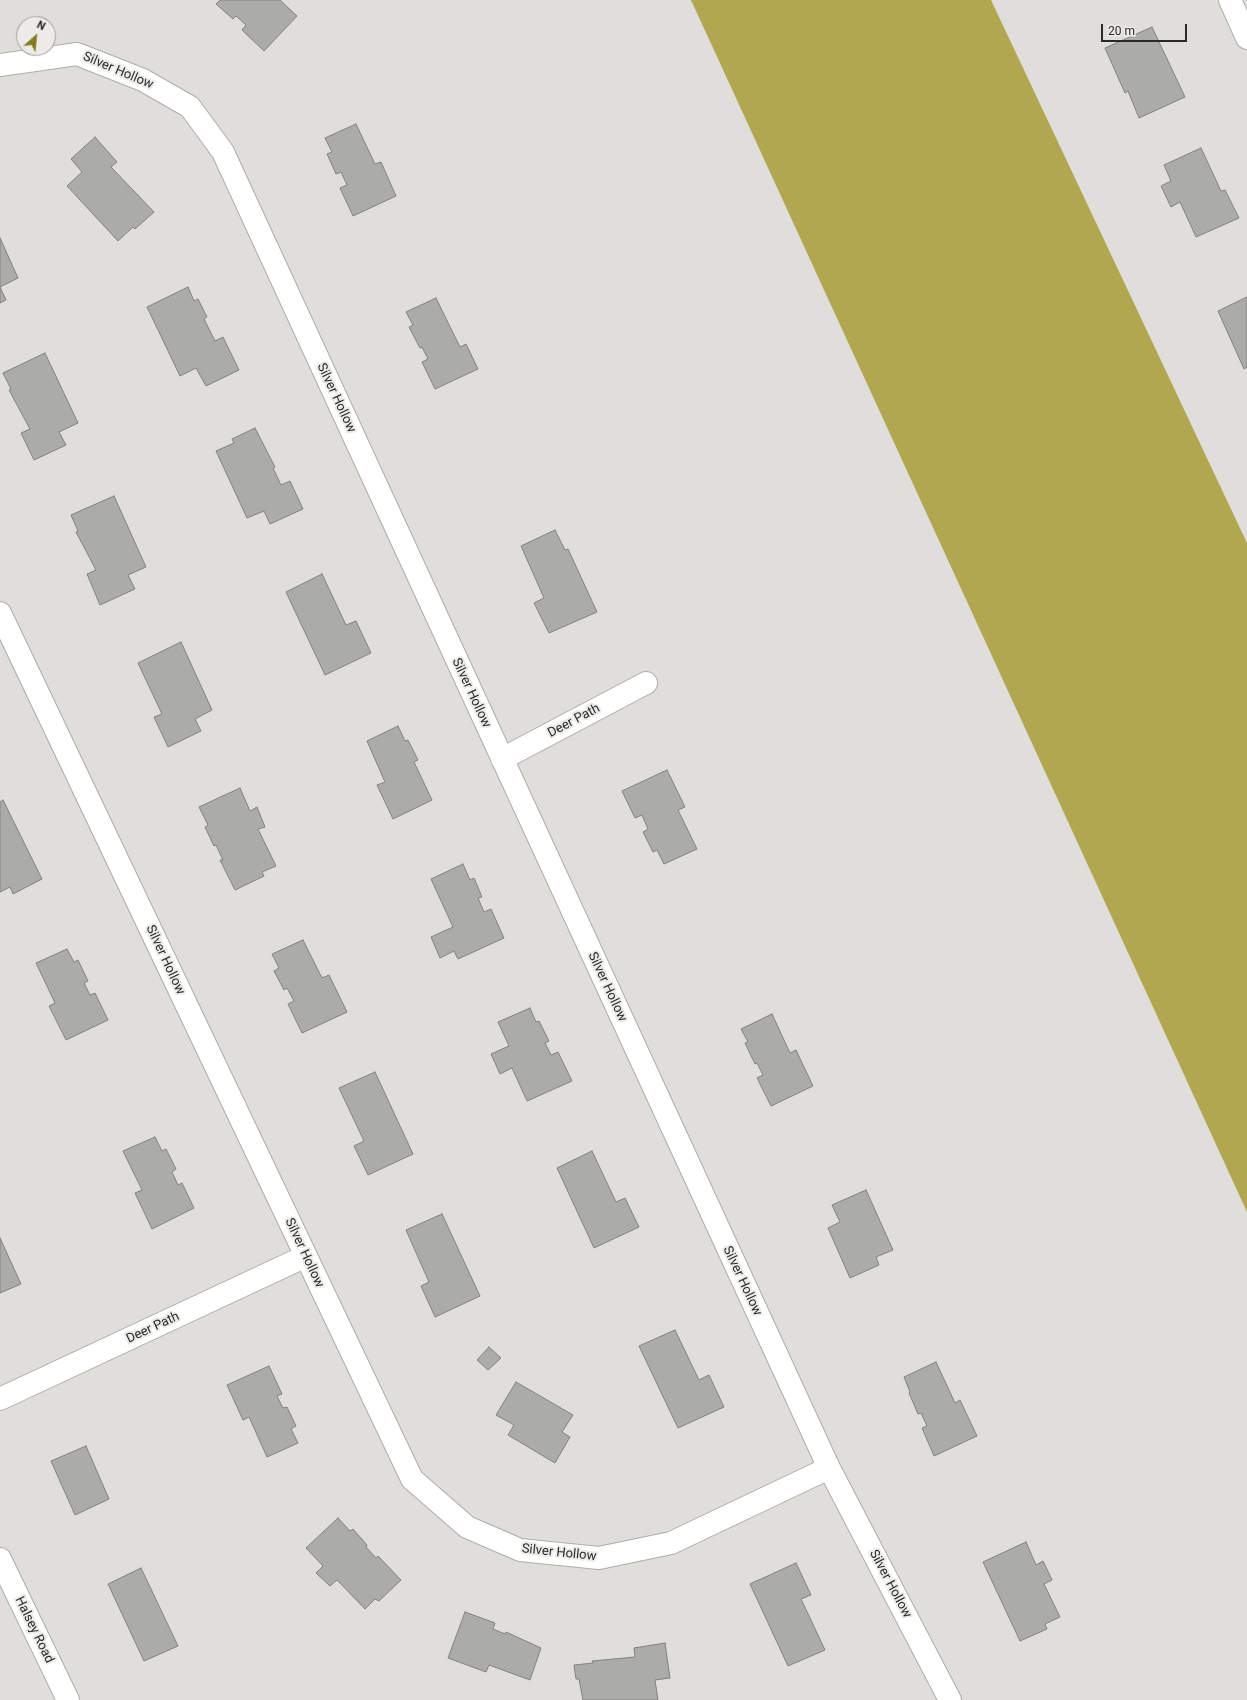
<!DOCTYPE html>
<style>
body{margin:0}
#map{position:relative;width:1247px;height:1700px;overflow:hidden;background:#dfdedb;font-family:Roboto,sans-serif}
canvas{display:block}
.north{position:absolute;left:16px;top:16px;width:40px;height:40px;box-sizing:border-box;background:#ecebe8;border:1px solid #9e9d9b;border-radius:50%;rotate:27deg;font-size:11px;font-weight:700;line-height:16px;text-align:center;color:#292928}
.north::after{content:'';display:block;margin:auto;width:14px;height:18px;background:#877b21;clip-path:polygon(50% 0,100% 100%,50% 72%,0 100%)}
.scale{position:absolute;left:1101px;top:24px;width:86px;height:18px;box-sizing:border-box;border:2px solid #292928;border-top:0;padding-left:5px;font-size:12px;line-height:14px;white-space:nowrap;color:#292928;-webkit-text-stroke:3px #ecebe8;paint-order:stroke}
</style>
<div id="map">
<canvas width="1247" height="1700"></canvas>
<div class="north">N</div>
<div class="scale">20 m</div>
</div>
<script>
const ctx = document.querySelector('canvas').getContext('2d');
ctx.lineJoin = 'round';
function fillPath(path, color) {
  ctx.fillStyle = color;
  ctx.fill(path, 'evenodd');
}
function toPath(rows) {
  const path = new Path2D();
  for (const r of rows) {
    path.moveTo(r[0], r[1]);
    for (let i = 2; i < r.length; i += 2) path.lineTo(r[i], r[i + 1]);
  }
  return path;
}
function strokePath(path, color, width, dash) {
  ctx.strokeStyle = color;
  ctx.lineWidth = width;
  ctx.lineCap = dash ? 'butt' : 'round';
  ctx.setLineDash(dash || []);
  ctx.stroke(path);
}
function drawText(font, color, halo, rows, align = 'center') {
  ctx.font = font + ' Roboto,sans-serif';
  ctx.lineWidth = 4;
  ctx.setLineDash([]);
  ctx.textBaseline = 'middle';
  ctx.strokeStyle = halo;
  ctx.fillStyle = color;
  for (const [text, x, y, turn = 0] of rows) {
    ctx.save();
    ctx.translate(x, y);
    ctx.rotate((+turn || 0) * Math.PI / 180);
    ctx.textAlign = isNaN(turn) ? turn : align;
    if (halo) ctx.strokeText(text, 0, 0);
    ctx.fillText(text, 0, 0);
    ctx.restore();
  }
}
const forest = toPath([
 [691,0,991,0,1247,543,1247,1212]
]);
const building = toPath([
 [220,0,280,0,297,16,264,51,242,30,246,25,236,16,233,19,216,4,220,0],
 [1152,27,1185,97,1139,118,1128,91,1125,93,1105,48,1152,27],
 [356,124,375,164,381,162,396,196,353,216,340,188,347,185,341,172,336,174,327,154,332,152,325,138,356,124],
 [95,137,117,162,111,167,154,212,135,229,133,227,118,241,67,186,82,172,71,159,95,137],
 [1201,148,1221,191,1225,190,1239,218,1196,237,1180,202,1171,207,1161,186,1171,181,1164,165,1201,148],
 [0,238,18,278,0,287,0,238],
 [0,287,6,300,0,303,0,287],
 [188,287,194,301,198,299,207,317,204,319,215,341,223,337,239,370,206,386,196,368,180,376,147,307,188,287],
 [1247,297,1247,367,1244,369,1218,311,1247,297],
 [436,298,460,347,466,344,478,369,435,389,422,362,428,359,422,347,420,348,409,327,413,325,406,312,436,298],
 [45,353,78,423,59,432,66,445,34,460,21,433,30,429,9,390,11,389,3,373,45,353],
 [255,428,275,467,273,468,281,485,290,481,303,509,270,524,264,511,247,518,216,451,234,443,232,439,255,428],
 [114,496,146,567,128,575,135,589,100,605,87,574,96,570,76,532,78,531,71,515,114,496],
 [555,530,565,550,568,549,597,612,549,633,534,603,544,598,521,546,555,530],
 [322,574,346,625,356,621,371,653,325,675,286,592,322,574],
 [181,642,212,710,195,719,201,731,168,747,154,717,162,714,138,663,181,642],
 [398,726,405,741,408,740,418,760,414,762,432,800,393,819,377,785,385,782,367,741,398,726],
 [667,770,685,807,678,810,697,849,664,864,657,850,653,852,643,832,648,829,642,815,635,818,622,791,667,770],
 [240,788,250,811,257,807,265,827,258,829,276,866,262,872,264,876,235,890,220,860,223,860,216,845,214,846,205,827,208,825,199,807,240,788],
 [3,800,42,879,13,894,10,887,0,892,0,802,3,800],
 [463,864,470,880,474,878,482,897,478,898,484,912,491,909,504,938,458,959,454,951,440,958,431,937,453,927,431,879,463,864],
 [303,940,322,978,329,975,347,1012,302,1033,288,1004,294,1001,287,988,284,990,274,971,279,968,272,954,303,940],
 [67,949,74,962,78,960,88,981,84,983,90,995,95,993,108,1020,66,1040,49,1006,55,1003,36,963,67,949],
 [530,1008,536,1022,539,1021,549,1041,545,1043,551,1055,558,1052,572,1081,527,1101,512,1068,500,1074,491,1054,509,1046,498,1022,530,1008],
 [772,1014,790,1053,796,1050,813,1086,771,1106,757,1078,763,1075,757,1063,755,1064,745,1043,748,1042,741,1029,772,1014],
 [375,1072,413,1154,368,1175,354,1146,364,1141,339,1088,375,1072],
 [155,1137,162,1151,166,1149,176,1169,172,1172,178,1185,182,1183,194,1208,152,1229,135,1193,142,1190,123,1151,155,1137],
 [592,1151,616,1202,625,1198,639,1227,594,1248,557,1168,592,1151],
 [866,1190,893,1250,876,1257,879,1265,850,1278,828,1228,840,1222,832,1205,866,1190],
 [442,1214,480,1296,435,1317,421,1286,429,1282,406,1230,442,1214],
 [0,1238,21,1284,0,1293,0,1238],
 [675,1330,699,1380,709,1375,724,1407,678,1428,639,1346,675,1330],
 [489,1347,501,1358,488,1370,477,1360,489,1347],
 [936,1362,955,1403,960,1400,977,1436,934,1456,922,1428,927,1426,921,1413,918,1414,909,1393,910,1392,904,1377,936,1362],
 [269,1366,282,1394,277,1396,283,1408,287,1407,296,1426,291,1429,298,1443,267,1457,249,1417,243,1420,227,1385,269,1366],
 [516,1382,573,1415,562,1432,570,1437,555,1463,508,1435,514,1425,496,1415,516,1382],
 [86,1446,109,1499,75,1515,51,1461,86,1446],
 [338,1518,350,1531,353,1529,367,1545,366,1547,376,1558,378,1556,401,1580,379,1601,375,1599,365,1609,337,1580,330,1586,316,1573,323,1566,306,1548,338,1518],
 [1026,1542,1036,1565,1043,1561,1052,1580,1044,1584,1060,1617,1045,1624,1047,1629,1020,1641,983,1562,1026,1542],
 [796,1563,811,1595,801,1599,825,1650,788,1666,750,1584,796,1563],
 [141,1568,178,1646,144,1661,108,1584,141,1568],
 [465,1612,495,1623,493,1629,505,1634,506,1632,541,1648,530,1680,489,1665,486,1672,448,1658,465,1612],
 [665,1643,670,1678,655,1680,658,1700,583,1700,579,1679,576,1679,574,1665,593,1663,592,1661,635,1657,634,1648,665,1643]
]);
const minor = toPath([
 [1230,0,1247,38],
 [0,65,77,54,143,80,190,107,223,152,829,1468,950,1700],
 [0,613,412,1479,467,1527,520,1550,599,1558,671,1543,829,1468],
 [502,759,646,683],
 [0,1399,306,1256],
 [0,1559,68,1700]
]);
const streetNames = [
 ["Silver Hollow",118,71,23],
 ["Silver Hollow",336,398,65],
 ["Silver Hollow",471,693,65],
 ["Deer Path",574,721,-28],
 ["Silver Hollow",165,960,65],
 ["Silver Hollow",607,987,65],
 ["Silver Hollow",304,1253,65],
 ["Silver Hollow",742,1281,65],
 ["Deer Path",153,1328,-25],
 ["Silver Hollow",559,1553,6],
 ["Silver Hollow",890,1584,62],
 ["Halsey Road",34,1630,64]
];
fillPath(forest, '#b2a751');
fillPath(building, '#ababa7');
strokePath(building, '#82817e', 1);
strokePath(minor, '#adadaa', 24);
strokePath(minor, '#fff', 22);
drawText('13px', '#292928', '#ecebe8', streetNames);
</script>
